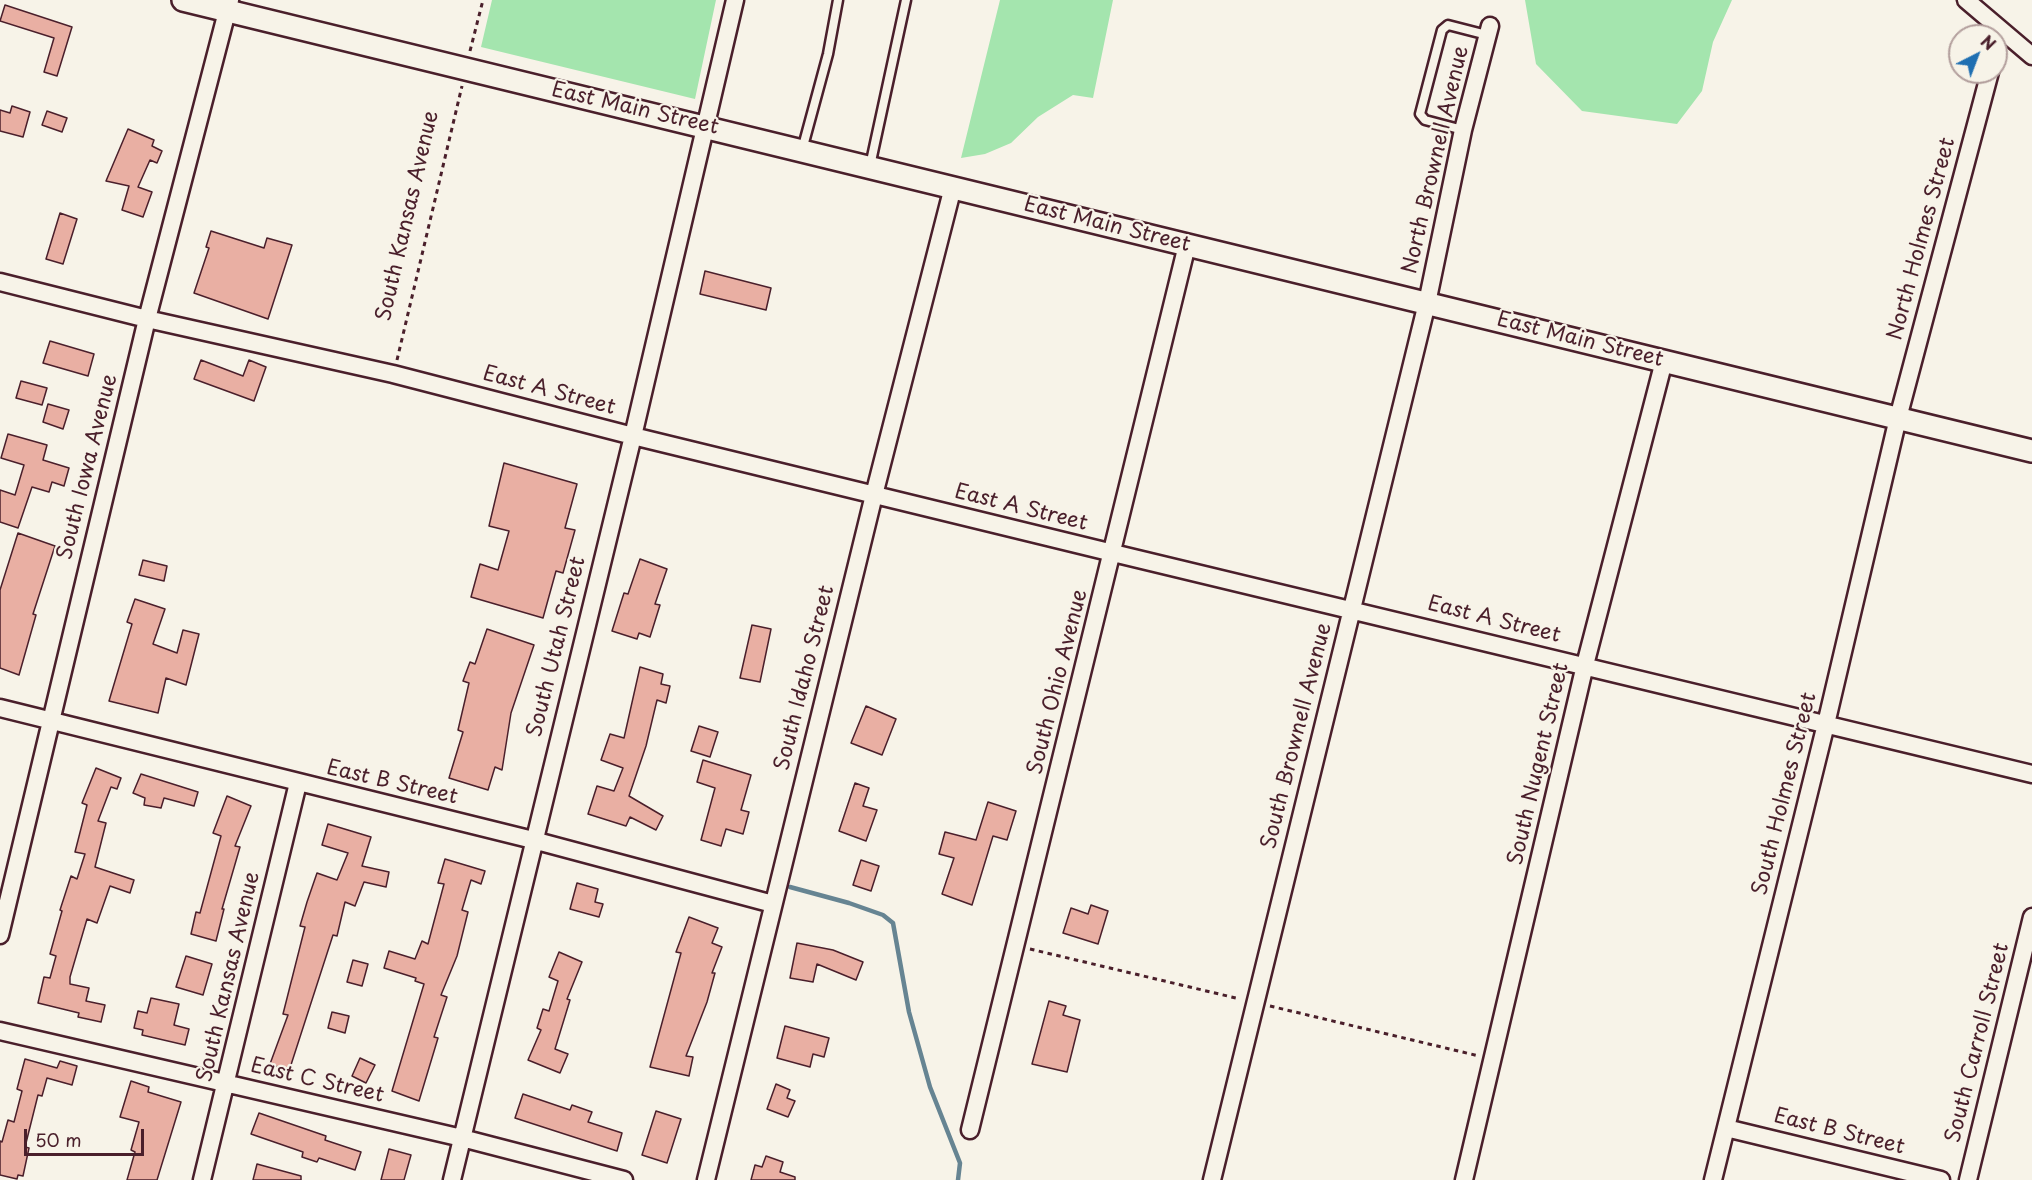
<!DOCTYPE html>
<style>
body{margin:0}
#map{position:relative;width:2032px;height:1180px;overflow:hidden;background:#f7f3e8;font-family:"Playpen Sans",sans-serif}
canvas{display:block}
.north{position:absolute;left:1948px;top:24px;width:60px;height:60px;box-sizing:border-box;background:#f7f3e8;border:2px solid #b29e9c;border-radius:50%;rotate:42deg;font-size:16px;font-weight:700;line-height:24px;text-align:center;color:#4a1f2b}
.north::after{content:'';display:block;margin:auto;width:21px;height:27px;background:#1f6fb2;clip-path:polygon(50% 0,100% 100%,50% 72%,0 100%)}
.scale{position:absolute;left:24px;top:1129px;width:120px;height:27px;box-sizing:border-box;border:3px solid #4a1f2b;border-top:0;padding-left:8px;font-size:18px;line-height:21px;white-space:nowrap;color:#4a1f2b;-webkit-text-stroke:4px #f7f3e8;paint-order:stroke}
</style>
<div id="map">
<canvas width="2032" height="1180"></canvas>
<div class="north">N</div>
<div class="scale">50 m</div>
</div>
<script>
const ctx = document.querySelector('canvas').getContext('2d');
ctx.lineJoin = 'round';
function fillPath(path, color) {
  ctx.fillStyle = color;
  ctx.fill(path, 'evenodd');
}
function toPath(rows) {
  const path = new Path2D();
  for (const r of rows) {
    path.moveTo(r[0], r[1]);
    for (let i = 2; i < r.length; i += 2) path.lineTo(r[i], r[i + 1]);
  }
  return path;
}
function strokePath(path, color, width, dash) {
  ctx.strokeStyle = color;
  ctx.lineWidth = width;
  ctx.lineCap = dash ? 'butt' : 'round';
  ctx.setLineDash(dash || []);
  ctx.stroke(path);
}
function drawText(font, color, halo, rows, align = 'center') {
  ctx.font = font + ' "Playpen Sans",sans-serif';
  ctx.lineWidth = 4.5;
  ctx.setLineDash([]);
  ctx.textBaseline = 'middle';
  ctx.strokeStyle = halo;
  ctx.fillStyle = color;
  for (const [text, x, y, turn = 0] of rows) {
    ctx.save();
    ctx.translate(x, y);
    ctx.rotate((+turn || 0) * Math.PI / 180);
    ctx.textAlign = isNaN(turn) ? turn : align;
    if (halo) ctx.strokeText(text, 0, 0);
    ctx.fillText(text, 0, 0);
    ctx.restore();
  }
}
const green = toPath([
 [492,0,716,0,695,99,481,47],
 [1000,0,1113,0,1093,98,1073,95,1038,117,1011,143,985,154,961,158],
 [1525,0,1732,0,1713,42,1702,91,1677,124,1582,111,1536,64]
]);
const stream = toPath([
 [790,887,849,903,883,915,893,923,909,1012,930,1087,960,1163,958,1180]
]);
const building = toPath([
 [5,5,72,27,57,76,44,72,54,38,0,21,5,5],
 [12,106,30,112,23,137,0,131,0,110,10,113,12,106],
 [47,111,67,118,62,132,42,125,47,111],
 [128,129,154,140,152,146,162,151,157,163,150,160,138,187,152,192,143,217,122,210,129,186,106,181,128,129],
 [60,213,77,219,63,264,46,259,60,213],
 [211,231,264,248,267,238,292,245,268,319,194,293,209,248,206,247,211,231],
 [705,271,771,288,766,310,700,294,705,271],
 [50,341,94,354,88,376,43,363,50,341],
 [201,360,243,376,249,360,266,367,254,401,194,379,201,360],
 [21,381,47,388,42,405,16,398,21,381],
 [48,404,69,410,63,429,43,422,48,404],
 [8,434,47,445,43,460,69,468,64,486,52,482,49,492,32,487,18,528,0,522,0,490,15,495,24,465,1,458,8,434],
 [504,463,577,484,565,528,575,530,563,573,556,571,543,618,471,597,480,564,498,570,509,531,489,526,504,463],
 [18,533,55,546,33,614,36,615,19,675,0,668,0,590,18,533],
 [640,559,667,569,655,604,660,605,650,637,639,633,637,639,612,631,624,593,628,594,640,559],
 [143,560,167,566,164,581,139,575,143,560],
 [135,599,165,609,153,644,177,653,183,630,199,634,186,685,166,678,158,713,109,701,132,624,127,622,135,599],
 [752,625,771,629,760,682,740,678,752,625],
 [487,629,534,645,511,713,502,770,495,767,488,790,449,778,463,732,458,730,469,683,463,681,470,662,475,664,487,629],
 [640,667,663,674,661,684,670,686,666,703,657,700,646,746,629,796,663,816,656,830,630,817,626,826,588,814,597,786,614,791,623,768,601,760,610,734,624,738,640,667],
 [866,706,896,719,882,755,851,743,866,706],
 [699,726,718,732,710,757,691,751,699,726],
 [703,760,751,775,741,810,749,812,743,834,726,829,721,846,701,840,715,788,697,782,703,760],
 [96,768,121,778,117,789,111,787,98,821,106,823,95,867,134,880,130,893,110,886,97,923,87,919,70,977,70,984,89,988,86,1001,105,1005,101,1022,78,1017,79,1013,38,1003,44,977,50,978,56,956,50,954,62,911,60,910,71,876,77,879,85,854,75,852,87,805,82,803,96,768],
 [141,774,198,792,194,806,164,798,161,808,144,805,145,798,133,793,141,774],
 [855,783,869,788,863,806,877,810,866,841,839,831,855,783],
 [227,796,251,806,235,846,240,847,222,909,224,909,216,941,191,934,196,912,200,913,221,836,213,833,227,796],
 [988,802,1016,811,1007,840,993,836,972,905,942,894,954,858,939,854,945,832,976,840,988,802],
 [328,824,371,837,362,866,389,872,386,887,364,882,355,906,345,902,337,936,333,935,289,1071,270,1064,288,1015,283,1014,305,927,300,926,307,902,317,873,337,880,348,853,322,845,328,824],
 [445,859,485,871,481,884,471,880,462,910,468,912,457,956,441,995,447,997,434,1037,438,1038,419,1101,392,1091,424,984,415,981,416,978,384,968,389,951,415,959,422,941,428,944,444,884,438,883,445,859],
 [861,860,879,866,871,891,853,885,861,860],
 [577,883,598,889,595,902,603,904,599,917,570,909,577,883],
 [1091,905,1108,911,1098,944,1063,933,1071,908,1088,914,1091,905],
 [689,917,718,928,712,943,722,947,712,973,715,973,707,1002,686,1056,693,1057,689,1076,650,1067,681,953,676,952,689,917],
 [797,943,833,950,863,962,856,980,817,964,813,982,790,978,797,943],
 [559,952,582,962,567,999,570,1000,555,1049,568,1054,560,1073,528,1060,541,1030,537,1028,543,1009,549,1011,558,981,549,977,559,952],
 [186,956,212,964,203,995,176,987,186,956],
 [353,960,368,964,362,986,347,982,353,960],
 [151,998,179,1004,174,1025,189,1029,185,1045,142,1035,143,1030,134,1028,138,1011,147,1013,151,998],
 [1049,1001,1066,1006,1063,1015,1080,1020,1067,1072,1032,1064,1049,1001],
 [332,1012,349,1016,345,1033,328,1028,332,1012],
 [785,1026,829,1038,824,1057,813,1054,810,1067,777,1058,785,1026],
 [360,1058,375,1065,366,1083,352,1076,360,1058],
 [25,1059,57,1068,60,1061,77,1066,72,1085,47,1078,42,1096,38,1095,25,1147,29,1148,23,1176,18,1175,17,1179,0,1175,0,1141,2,1142,8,1120,14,1122,22,1091,17,1089,25,1059],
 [131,1081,149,1087,148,1092,181,1102,157,1180,127,1180,135,1152,131,1150,139,1122,120,1117,131,1081],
 [776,1084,790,1090,787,1098,795,1101,788,1117,767,1109,776,1084],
 [523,1094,570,1110,572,1105,592,1112,588,1122,622,1133,617,1151,515,1118,523,1094],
 [656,1111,681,1119,667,1163,642,1155,656,1111],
 [259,1113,326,1136,325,1140,361,1152,355,1170,319,1158,317,1162,302,1157,303,1152,251,1134,259,1113],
 [389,1149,411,1155,404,1180,381,1180,389,1149],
 [766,1156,783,1162,780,1172,795,1177,795,1180,751,1180,755,1165,762,1167,766,1156],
 [257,1164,301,1176,301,1180,253,1180,257,1164]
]);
const path = toPath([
 [470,51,483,0],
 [397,360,462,86],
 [1030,949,1240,999],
 [1270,1006,1479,1056]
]);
const service = toPath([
 [1463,130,1425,120,1420,114,1442,30,1448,25,1487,35],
 [802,150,828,54,838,0],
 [870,166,906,0]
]);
const minor = toPath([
 [1966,0,2032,56],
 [0,282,147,319,393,374,633,436,1113,553,2032,774],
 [0,708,533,840,773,904],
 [0,935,147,319,230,0],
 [0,1031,462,1138,624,1180],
 [1726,1128,1941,1180],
 [970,1130,1187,245],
 [202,1180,298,783],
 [452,1180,633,436,735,0],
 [706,1180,874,495,953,187],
 [1212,1180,1427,303,1463,130,1490,26],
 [1464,1180,1585,665,1664,361],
 [1713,1180,1826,724,1898,418,1990,72],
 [1968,1180,2032,917]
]);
const tertiary = toPath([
 [183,0,2032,451]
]);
const streetNames = [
 ["East Main Street",635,109,13],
 ["North Brownell Avenue",1436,160,-77],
 ["South Kansas Avenue",408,216,-77],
 ["East Main Street",1107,225,14],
 ["North Holmes Street",1922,239,-75],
 ["East Main Street",1580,340,14],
 ["East A Street",549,391,15],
 ["South Iowa Avenue",88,467,-76],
 ["East A Street",1021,508,14],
 ["East A Street",1494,620,14],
 ["South Utah Street",557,647,-76],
 ["South Idaho Street",805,678,-76],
 ["South Ohio Avenue",1058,682,-76],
 ["South Brownell Avenue",1297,736,-76],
 ["South Nugent Street",1539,764,-77],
 ["East B Street",392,783,13],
 ["South Holmes Street",1785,794,-76],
 ["South Kansas Avenue",229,977,-77],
 ["South Carroll Street",1978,1043,-76],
 ["East C Street",317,1081,13],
 ["East B Street",1839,1132,14]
];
fillPath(green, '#a4e5ae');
strokePath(stream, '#668492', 4.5);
fillPath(building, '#e9afa3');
strokePath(building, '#4a1f2b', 1.5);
strokePath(service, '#4a1f2b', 13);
strokePath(minor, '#4a1f2b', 21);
strokePath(tertiary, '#4a1f2b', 26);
strokePath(path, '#4a1f2b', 3, [4.5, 4.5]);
strokePath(service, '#f7f3e8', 8);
strokePath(minor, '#f7f3e8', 16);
strokePath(tertiary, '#f7f3e8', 21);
drawText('21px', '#4a1f2b', '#f7f3e8', streetNames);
</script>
